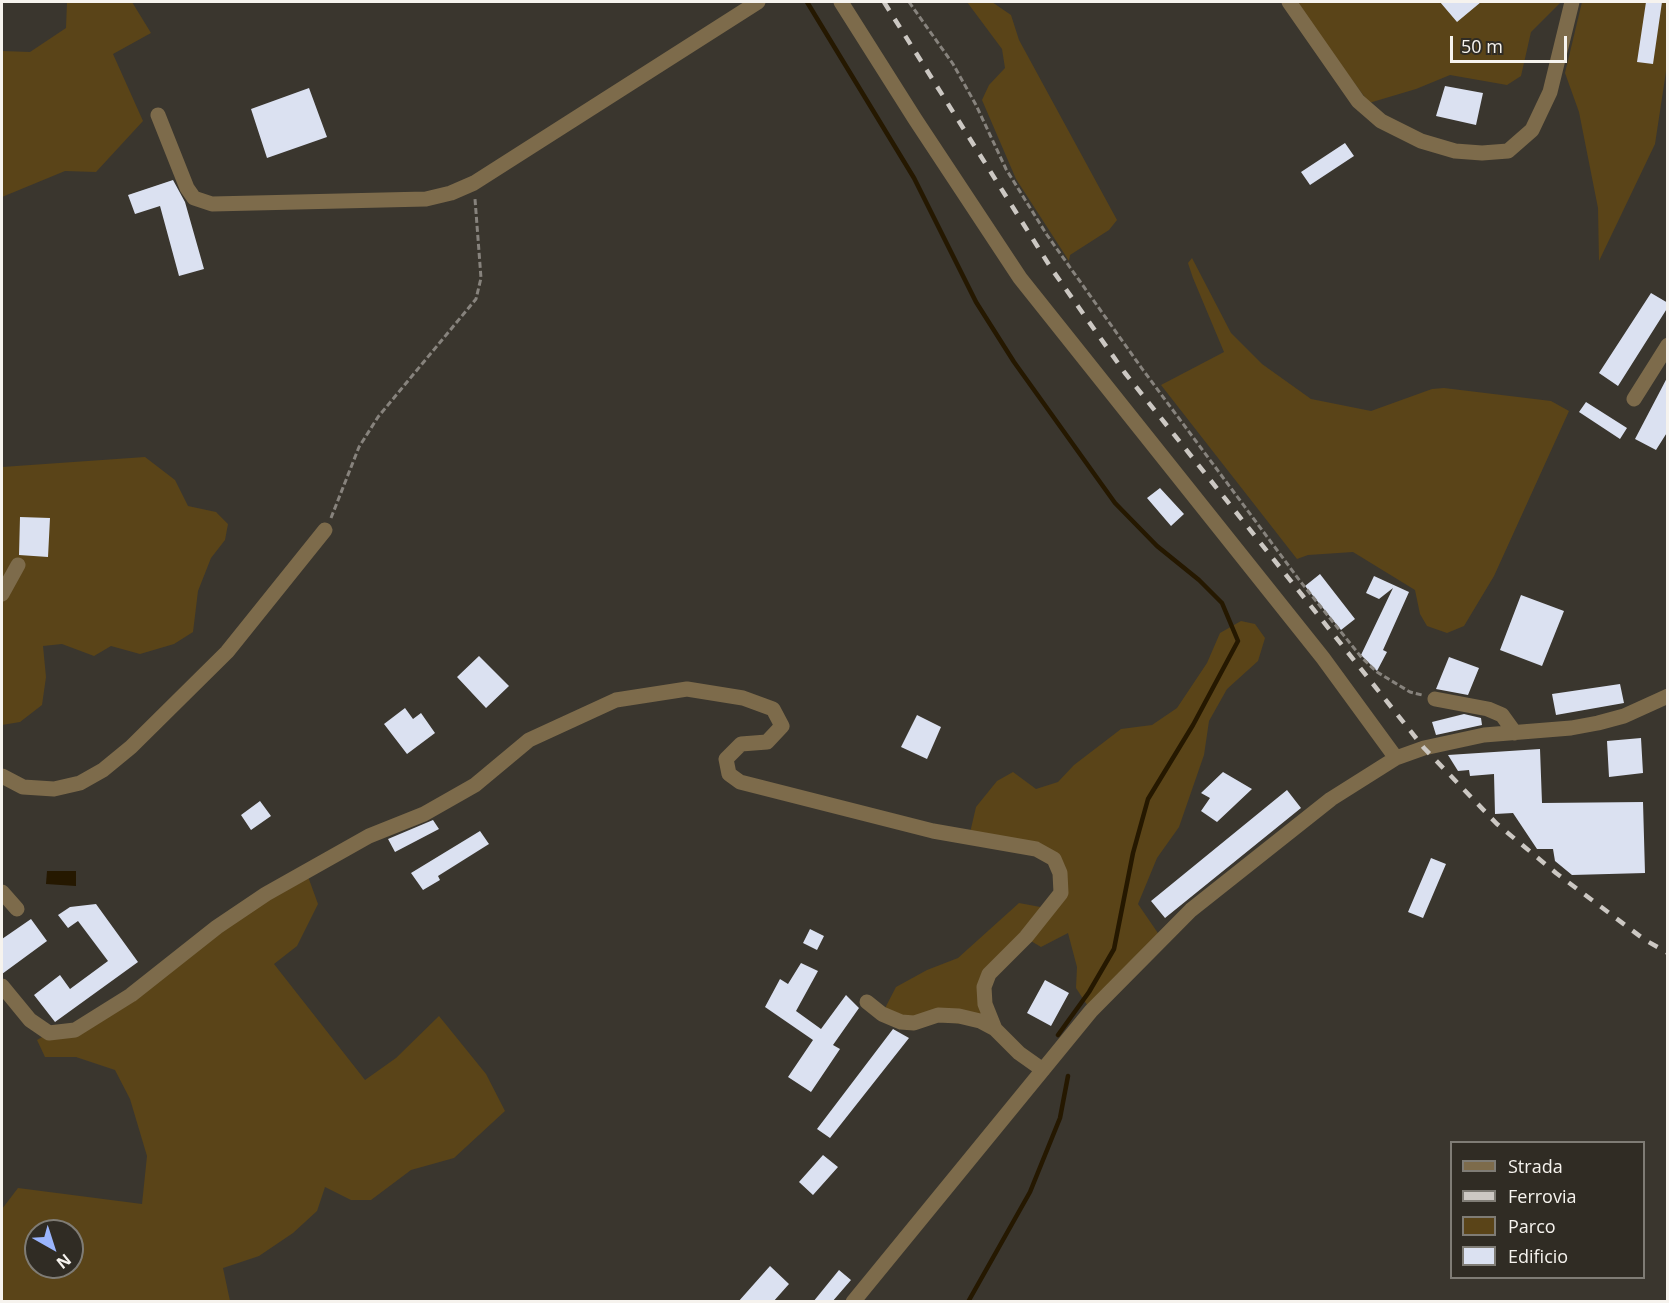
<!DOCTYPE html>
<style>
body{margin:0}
#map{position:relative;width:1669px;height:1303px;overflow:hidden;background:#3a362e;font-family:"Open Sans",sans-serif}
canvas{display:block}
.frame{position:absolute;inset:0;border:3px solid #f6f3ee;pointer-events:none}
.legend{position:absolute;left:1450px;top:1141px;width:195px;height:138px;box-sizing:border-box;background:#302c24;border:2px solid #7f7c75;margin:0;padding:8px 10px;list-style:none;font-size:18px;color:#f6f3ee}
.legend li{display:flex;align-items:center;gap:12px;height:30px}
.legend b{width:30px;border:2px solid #7f7c75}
.north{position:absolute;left:24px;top:1219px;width:60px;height:60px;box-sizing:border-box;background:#302c24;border:2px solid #7f7c75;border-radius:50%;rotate:141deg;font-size:16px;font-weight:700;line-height:24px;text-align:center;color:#f6f3ee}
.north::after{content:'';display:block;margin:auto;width:21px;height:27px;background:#9ab5fd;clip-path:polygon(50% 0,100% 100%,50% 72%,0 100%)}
.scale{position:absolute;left:1450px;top:36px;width:117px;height:27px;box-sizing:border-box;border:3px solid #f6f3ee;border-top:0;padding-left:8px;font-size:18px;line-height:21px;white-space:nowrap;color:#f6f3ee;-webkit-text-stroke:4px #302c24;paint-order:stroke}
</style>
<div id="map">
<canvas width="1669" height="1303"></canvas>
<div class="frame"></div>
<ul class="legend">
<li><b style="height:8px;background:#7d6b4b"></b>Strada</li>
<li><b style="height:8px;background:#ccc8c3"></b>Ferrovia</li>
<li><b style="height:16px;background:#5a4418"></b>Parco</li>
<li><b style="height:16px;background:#dbe1f1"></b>Edificio</li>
</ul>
<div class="north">N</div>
<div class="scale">50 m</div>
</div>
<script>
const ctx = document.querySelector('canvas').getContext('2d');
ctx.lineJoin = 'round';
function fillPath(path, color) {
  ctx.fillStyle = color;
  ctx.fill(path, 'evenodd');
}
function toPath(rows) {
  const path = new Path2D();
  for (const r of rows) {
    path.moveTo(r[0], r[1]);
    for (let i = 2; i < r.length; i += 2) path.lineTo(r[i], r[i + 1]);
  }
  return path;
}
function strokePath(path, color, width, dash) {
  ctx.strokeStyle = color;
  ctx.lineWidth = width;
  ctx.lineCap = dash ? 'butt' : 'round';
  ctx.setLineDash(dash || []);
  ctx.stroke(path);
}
const green = toPath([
 [67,2,132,2,151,33,113,54,143,121,96,172,65,171,2,197,2,51,30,52,66,28],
 [967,2,992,2,1011,15,1019,40,1117,220,1109,230,1070,255,1069,261,1016,179,982,100,989,85,1005,68,1002,49],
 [1295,2,1561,2,1531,32,1521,76,1507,85,1450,75,1416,89,1369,103],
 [1582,2,1667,2,1667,65,1655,144,1599,261,1598,208,1579,112,1565,73],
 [1192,258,1231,333,1262,364,1311,399,1371,411,1432,389,1444,388,1551,401,1569,411,1494,576,1464,626,1447,633,1427,626,1420,614,1415,590,1353,552,1308,555,1297,559,1161,385,1224,352,1193,278,1188,263],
 [145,457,175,480,188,506,216,512,228,524,225,540,211,558,198,591,193,632,174,644,140,654,111,646,94,656,62,644,43,646,46,677,42,705,20,722,2,725,2,467],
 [1241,621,1255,624,1265,638,1258,661,1227,689,1209,721,1204,755,1179,827,1157,858,1138,904,1162,939,1091,1011,1076,988,1077,967,1068,933,1041,947,1026,938,989,974,995,1028,882,1014,896,987,927,970,958,958,1019,903,1051,909,1061,893,1054,859,969,837,976,807,997,781,1013,772,1036,789,1058,782,1074,765,1121,729,1152,725,1177,708,1207,663,1220,633],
 [306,871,318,904,297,946,274,964,365,1080,396,1058,439,1016,486,1074,505,1111,454,1158,411,1170,371,1200,351,1200,325,1187,317,1211,293,1233,259,1256,223,1268,230,1301,2,1301,2,1209,18,1188,142,1204,147,1156,130,1099,115,1070,76,1057,45,1057,37,1040,49,1033,75,1030],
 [36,1231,72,1231,72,1267,36,1267]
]);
const water = toPath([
 [47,871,76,871,76,886,46,884]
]);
const stream = toPath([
 [807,2,914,178,976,302,1014,362,1115,503,1157,546,1199,580,1222,603,1238,641,1193,725,1148,799,1133,853,1114,949,1089,992,1058,1035],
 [968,1302,1030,1192,1060,1118,1068,1076]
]);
const building = toPath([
 [1440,2,1481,2,1457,22],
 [1646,2,1662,2,1653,64,1637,62],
 [1445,86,1483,93,1476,125,1436,116],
 [309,88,327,137,267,158,251,109],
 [1345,143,1354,156,1310,185,1301,172],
 [173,180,185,202,204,269,179,276,160,206,135,214,128,195],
 [1651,293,1668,303,1668,307,1618,386,1599,373],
 [1668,376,1668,431,1656,450,1635,439],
 [1586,402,1627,428,1620,439,1579,412],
 [1160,488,1184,514,1171,526,1147,498],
 [20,517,50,518,48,557,19,555],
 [1320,574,1355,619,1341,630,1305,586],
 [1374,576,1409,592,1383,650,1387,652,1377,671,1361,655,1393,588,1379,599,1366,593],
 [1521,595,1564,611,1542,666,1500,650],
 [479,656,509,686,486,708,457,677],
 [1449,657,1479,668,1468,695,1436,689],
 [1620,684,1624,703,1556,715,1552,694],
 [405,708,413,719,421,713,435,733,407,754,384,724],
 [1464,714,1481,718,1482,725,1436,735,1432,722],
 [917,715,941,727,927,759,901,747],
 [1641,738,1643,773,1609,777,1607,741],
 [1540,749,1542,803,1643,802,1645,873,1572,875,1555,861,1553,849,1537,849,1513,813,1495,814,1494,774,1470,776,1469,770,1458,771,1448,755],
 [1223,772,1252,789,1217,822,1201,811,1210,798,1201,793],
 [1287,790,1301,808,1165,918,1151,901],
 [260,801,271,816,251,830,241,815],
 [433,820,439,829,395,852,388,839],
 [480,831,489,844,438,876,440,880,423,890,411,873],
 [1431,858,1446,864,1423,918,1408,912],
 [96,904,138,962,55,1022,34,995,60,975,70,989,108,961,78,921,68,928,58,915,70,907],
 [31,919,47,941,2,974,2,939],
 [810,929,824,936,817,950,803,943],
 [801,963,818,971,796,1011,821,1029,846,995,859,1008,833,1045,840,1049,811,1092,788,1077,813,1040,765,1007,780,979,788,984],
 [1045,980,1069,993,1051,1026,1027,1013],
 [893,1029,909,1038,830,1138,817,1129],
 [823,1155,838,1167,813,1195,799,1182],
 [770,1266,789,1284,773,1302,738,1302],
 [839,1270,851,1280,832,1302,813,1302]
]);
const path = toPath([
 [909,2,953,64,976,105,1006,169,1047,235,1143,370,1300,581,1362,658,1377,672,1410,692,1422,695],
 [331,518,359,447,378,417,476,299,481,278,475,199]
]);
const minor = toPath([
 [841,2,915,119,1020,278,1323,658,1396,758],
 [1289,2,1358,101,1381,121,1421,141,1455,151,1482,153,1508,151,1532,130,1550,92,1572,2],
 [158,115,187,188,194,198,212,204,426,199,451,193,474,183,758,2],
 [1634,399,1668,345],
 [2,594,18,565],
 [1435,699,1488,709,1502,715,1515,733],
 [2,776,23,787,54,789,80,783,103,770,131,747,227,652,325,530],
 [2,892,17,909],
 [2,986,30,1020,49,1033,75,1030,131,995,217,927,266,894,369,836,424,814,475,785,529,740,616,700,687,689,743,698,773,709,782,726,767,742,741,744,726,759,729,774,740,782,933,831,1036,849,1054,859,1060,873,1061,893,1026,937,989,974,984,987,985,1004,995,1029,1019,1053,1043,1070],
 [867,1002,882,1014,901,1022,914,1023,938,1015,959,1016,980,1021,995,1029],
 [853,1302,1091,1011,1191,910,1331,799,1396,758,1424,748,1484,735,1571,728,1598,723,1624,716,1668,696]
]);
const rail = toPath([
 [884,2,1051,268,1125,373,1424,748,1497,824,1556,873,1645,940,1668,953]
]);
fillPath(green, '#5a4418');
fillPath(water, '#251800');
strokePath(stream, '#251800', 4.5);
fillPath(building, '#dbe1f1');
strokePath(path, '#87837d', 3, [6, 3]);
strokePath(minor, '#7d6b4b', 15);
strokePath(rail, '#ccc8c3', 4.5, [10, 10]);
</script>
